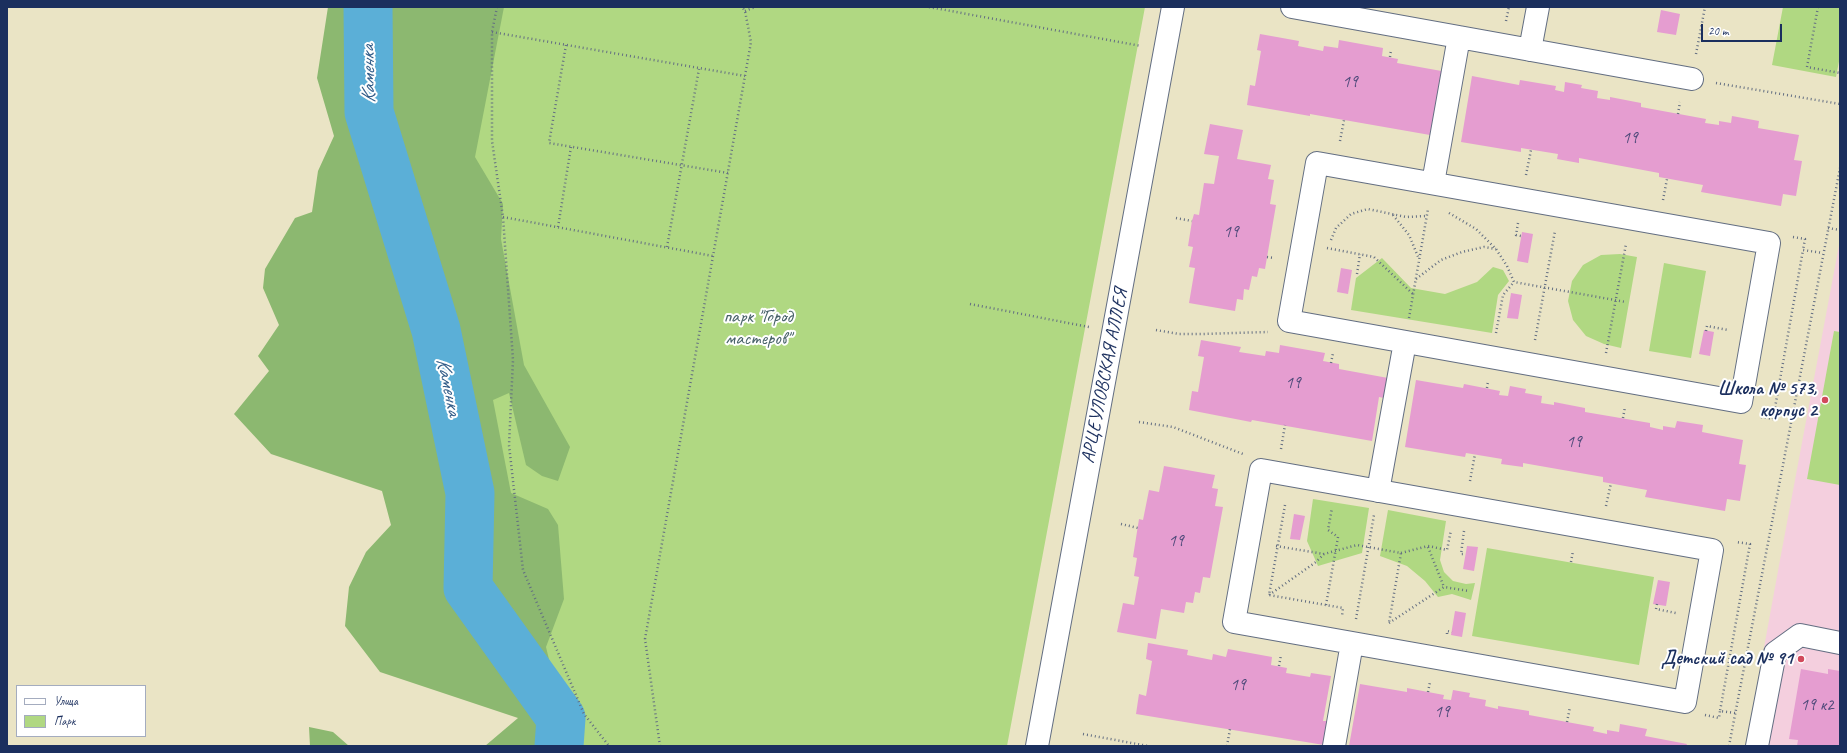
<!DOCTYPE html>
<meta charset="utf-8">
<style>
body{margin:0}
#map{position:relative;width:1847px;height:753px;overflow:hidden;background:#eae4c5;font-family:Caveat,sans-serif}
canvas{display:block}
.frame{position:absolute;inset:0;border:8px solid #1b2f5e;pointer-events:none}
.legend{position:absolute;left:16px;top:685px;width:130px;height:52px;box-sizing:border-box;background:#fff;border:1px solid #a4acbf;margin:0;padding:5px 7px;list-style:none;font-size:12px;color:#1b2f5e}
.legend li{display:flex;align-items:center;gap:8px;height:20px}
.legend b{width:20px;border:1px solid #a4acbf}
.scale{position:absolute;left:1701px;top:24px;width:81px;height:18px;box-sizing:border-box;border:2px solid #1b2f5e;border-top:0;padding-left:5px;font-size:12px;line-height:14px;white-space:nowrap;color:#1b2f5e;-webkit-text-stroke:3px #fff;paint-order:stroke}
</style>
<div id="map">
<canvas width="1847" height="753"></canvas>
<div class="frame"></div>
<ul class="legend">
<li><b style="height:5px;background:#fff"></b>Улица</li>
<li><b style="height:11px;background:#b0d882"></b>Парк</li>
</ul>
<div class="scale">20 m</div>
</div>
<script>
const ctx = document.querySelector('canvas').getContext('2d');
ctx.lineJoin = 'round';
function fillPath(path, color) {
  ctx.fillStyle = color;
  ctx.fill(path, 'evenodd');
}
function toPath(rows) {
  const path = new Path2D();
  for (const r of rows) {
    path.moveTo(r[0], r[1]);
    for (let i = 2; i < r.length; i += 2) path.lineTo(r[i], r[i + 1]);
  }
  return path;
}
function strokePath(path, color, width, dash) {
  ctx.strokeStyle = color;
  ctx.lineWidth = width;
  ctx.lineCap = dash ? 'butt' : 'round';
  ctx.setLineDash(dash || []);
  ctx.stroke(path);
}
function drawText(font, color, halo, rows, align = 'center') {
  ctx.font = font + ' Caveat,sans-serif';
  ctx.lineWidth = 4;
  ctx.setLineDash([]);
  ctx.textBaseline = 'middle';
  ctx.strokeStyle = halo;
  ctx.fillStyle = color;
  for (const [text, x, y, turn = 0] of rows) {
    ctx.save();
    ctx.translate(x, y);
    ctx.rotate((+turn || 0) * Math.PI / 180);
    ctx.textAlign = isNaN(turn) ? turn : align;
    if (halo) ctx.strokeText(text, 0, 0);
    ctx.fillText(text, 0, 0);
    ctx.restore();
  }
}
const built = toPath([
 [1840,240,1840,746,1746,746,1780,560]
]);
const green = toPath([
 [368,7,1145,7,1007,746,559,746,561,718,468,588],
 [1783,7,1840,7,1840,56,1836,77,1772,65],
 [1620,254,1637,257,1621,348,1604,344,1586,336,1573,320,1568,301,1572,281,1583,265,1601,255],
 [1382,258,1411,288,1445,294,1477,282,1493,267,1503,270,1509,281,1498,295,1492,333,1351,310,1356,278],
 [1664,263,1706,271,1691,358,1649,351],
 [1834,331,1840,332,1840,485,1807,479],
 [1313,499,1369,508,1362,553,1318,566,1307,541],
 [1388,510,1446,521,1440,560,1444,572,1453,581,1466,584,1475,583,1471,600,1452,594,1438,597,1425,581,1407,566,1380,556],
 [1487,548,1654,577,1639,665,1472,636]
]);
const forest = toPath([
 [328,7,504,7,475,157,503,204,501,239,524,365,570,447,558,481,542,476,526,465,509,393,493,400,511,493,548,509,558,525,564,599,546,647,555,684,551,720,581,746,485,746,518,718,380,672,345,626,349,587,366,552,391,525,382,491,271,454,234,414,269,371,258,356,279,325,263,288,265,269,295,218,312,212,318,171,334,136,317,78],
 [309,727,333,732,349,746,310,746]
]);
const river = toPath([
 [368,7,369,112,436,330,470,493,468,588,561,718,559,746]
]);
const building = toPath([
 [1661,10,1680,14,1676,35,1657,32],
 [1260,34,1299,41,1298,46,1323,51,1324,46,1338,48,1339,40,1383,48,1382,56,1398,59,1397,63,1447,72,1443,92,1438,92,1430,135,1310,114,1310,116,1247,105,1250,85,1255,86,1261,51,1257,50],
 [1472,76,1519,85,1520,80,1556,86,1555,90,1564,92,1565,82,1582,85,1581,88,1598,91,1597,98,1610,100,1610,97,1641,103,1641,107,1706,119,1705,123,1719,125,1719,121,1731,123,1732,116,1759,121,1758,128,1799,135,1794,160,1802,161,1796,196,1783,194,1781,206,1701,192,1703,185,1659,177,1659,173,1579,158,1579,163,1557,159,1558,154,1521,148,1521,152,1461,142],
 [1210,124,1243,130,1237,159,1271,165,1268,179,1274,180,1270,204,1276,205,1265,269,1259,268,1257,277,1252,276,1249,290,1244,289,1243,300,1237,299,1235,311,1189,303,1195,268,1189,267,1193,247,1188,246,1192,221,1194,214,1199,215,1204,183,1214,184,1219,156,1204,154],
 [1522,232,1533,234,1528,263,1517,261],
 [1341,268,1352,270,1348,294,1337,292],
 [1511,293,1522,295,1518,319,1507,318],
 [1704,330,1714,332,1710,356,1699,354],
 [1201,340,1241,347,1239,352,1265,356,1266,351,1279,353,1280,345,1325,353,1323,361,1339,364,1339,369,1388,378,1384,398,1379,397,1372,441,1252,420,1251,422,1189,410,1192,391,1198,392,1204,357,1198,356],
 [1416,380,1463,388,1464,384,1500,391,1499,395,1508,396,1510,386,1526,389,1525,393,1542,396,1541,403,1554,405,1554,402,1585,408,1585,412,1650,423,1650,427,1663,430,1663,426,1675,428,1677,421,1703,425,1702,432,1743,440,1739,464,1746,465,1740,501,1727,499,1725,511,1645,497,1647,490,1603,482,1603,477,1523,463,1523,467,1501,464,1502,459,1466,453,1465,457,1405,447],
 [1164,466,1215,475,1212,488,1218,489,1215,506,1223,507,1210,578,1203,577,1200,593,1195,592,1193,603,1186,602,1184,613,1161,609,1156,639,1117,632,1123,603,1134,605,1139,577,1134,576,1137,558,1133,557,1139,519,1143,520,1149,490,1159,492],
 [1294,514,1305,516,1300,540,1290,539],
 [1467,546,1478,547,1474,571,1463,569],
 [1658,580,1670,582,1666,606,1653,604],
 [1455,611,1466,613,1462,637,1451,635],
 [1148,643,1188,650,1187,655,1212,660,1213,654,1226,657,1228,649,1272,657,1271,665,1287,668,1286,673,1310,677,1311,673,1331,676,1323,721,1328,721,1324,745,1136,714,1139,694,1146,696,1152,661,1146,659],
 [1801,669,1828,674,1828,669,1840,671,1840,746,1797,746,1798,740,1789,739],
 [1360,684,1407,692,1407,688,1428,692,1444,695,1443,699,1451,700,1453,690,1470,693,1469,697,1486,700,1485,706,1498,709,1498,706,1529,711,1529,715,1594,727,1593,731,1607,734,1607,730,1619,732,1620,724,1647,729,1645,736,1687,744,1686,746,1349,746]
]);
const path = toPath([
 [497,7,492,32,492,141,503,217,513,360,509,445,523,570,584,714,609,746],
 [929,7,1141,46],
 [1818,7,1807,67,1840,73],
 [745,11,755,7],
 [1506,21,1509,7],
 [492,32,745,76],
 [566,45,549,143,728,173],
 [1696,54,1705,7],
 [1390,57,1391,50],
 [1716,83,1840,104],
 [1678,114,1680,102],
 [1340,141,1344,120],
 [1526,175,1531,150],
 [1663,200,1667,179],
 [1449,213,1476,229,1496,249,1507,266,1514,282,1626,302],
 [1393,215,1409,235,1419,259],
 [503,217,713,256],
 [1176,218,1192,221],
 [1518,223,1516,235,1521,236],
 [558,227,571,147],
 [1828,228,1840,230],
 [1793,237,1805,239,1803,250],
 [1331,240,1336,228,1351,214,1368,209,1406,217,1427,216],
 [667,247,699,69],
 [1327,248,1374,257,1413,294],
 [1267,257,1274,258],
 [1357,274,1360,254],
 [1416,279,1441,260,1462,252,1484,247,1496,249],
 [970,304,1089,327],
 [1409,318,1428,209],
 [1156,330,1179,334,1202,334,1268,332],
 [1706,331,1707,326,1728,330],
 [1496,333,1503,295,1514,282],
 [1535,340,1555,231],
 [1606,353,1626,244],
 [1331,363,1333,353],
 [1487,388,1488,381],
 [1761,417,1773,419,1803,250,1823,253],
 [1623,418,1625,407],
 [1139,422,1173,427,1243,454],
 [1281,449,1285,425],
 [1470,481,1475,454],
 [1285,505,1269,595,1343,608,1342,616],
 [1606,506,1611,483],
 [1121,524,1138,528],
 [1464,531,1461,554,1465,554],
 [1276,546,1324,554,1357,545,1401,553,1389,623],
 [1428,547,1444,587],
 [1401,553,1428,546,1447,550,1451,530],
 [1571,562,1573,551],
 [1269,595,1316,562,1324,554],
 [1657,604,1656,609,1676,613],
 [1326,605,1338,537,1328,530,1332,508],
 [1356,619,1374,515],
 [1389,623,1444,587,1469,591],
 [1447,634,1447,631,1452,632],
 [1279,666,1281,655],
 [1428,692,1430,682],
 [1735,713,1720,711,1750,544,1736,542],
 [1705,715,1719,718,1720,711],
 [1567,722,1570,707],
 [1083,734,1148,746],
 [660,746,645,639,751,42,745,11,742,7],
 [1227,746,1230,729],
 [1729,746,1840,168]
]);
const minor = toPath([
 [1292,7,1692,79],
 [1530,50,1538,7],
 [1317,163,1769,243,1741,402,1289,321,1317,163],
 [1433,183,1459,37],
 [1261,470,1712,550,1685,702,1234,622,1261,470],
 [1378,491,1405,342],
 [1037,746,1173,7],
 [1334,746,1352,643],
 [1757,746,1775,653,1800,635,1840,643]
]);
const markers = [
 [1825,400,4,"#d1495b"],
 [1801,659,4,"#d1495b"]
];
const numberNames = [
 ["19",1350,83],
 ["19",1630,139],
 ["19",1231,233],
 ["19",1293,384],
 ["19",1574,443],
 ["19",1176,542],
 ["19",1238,686],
 ["19 к2",1817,706],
 ["19",1442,713]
];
const parkNames = [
 ["парк \"Город",758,317],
 ["мастеров\"",758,339]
];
const streetNames = [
 ["АРЦЕУЛОВСКАЯ АЛЛЕЯ",1105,376,-79]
];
const poiNames = [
 ["Школа № 573,",1817,389],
 ["корпус 2",1817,411],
 ["Детский сад № 91",1793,659]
];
const waterNames = [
 ["Каменка",369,74,-91],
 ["Каменка",448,387,78]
];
fillPath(built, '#f4cfde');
fillPath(green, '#b0d882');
fillPath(forest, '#8cb870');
strokePath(river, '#5bafd7', 49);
fillPath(building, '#e59dd0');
strokePath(minor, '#636e82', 24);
strokePath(path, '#636e82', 2.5, [1, 3]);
strokePath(minor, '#fff', 22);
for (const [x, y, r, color] of markers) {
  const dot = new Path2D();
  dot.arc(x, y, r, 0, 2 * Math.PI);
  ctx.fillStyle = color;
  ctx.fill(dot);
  strokePath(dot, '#fff', 1.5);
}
drawText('17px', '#4e4a7a', null, numberNames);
drawText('19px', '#486269', '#fff', parkNames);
drawText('19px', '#1b2f5e', '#fff', streetNames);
drawText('bold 19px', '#1b2f5e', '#fff', poiNames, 'right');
drawText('italic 20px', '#315c88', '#fff', waterNames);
</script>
